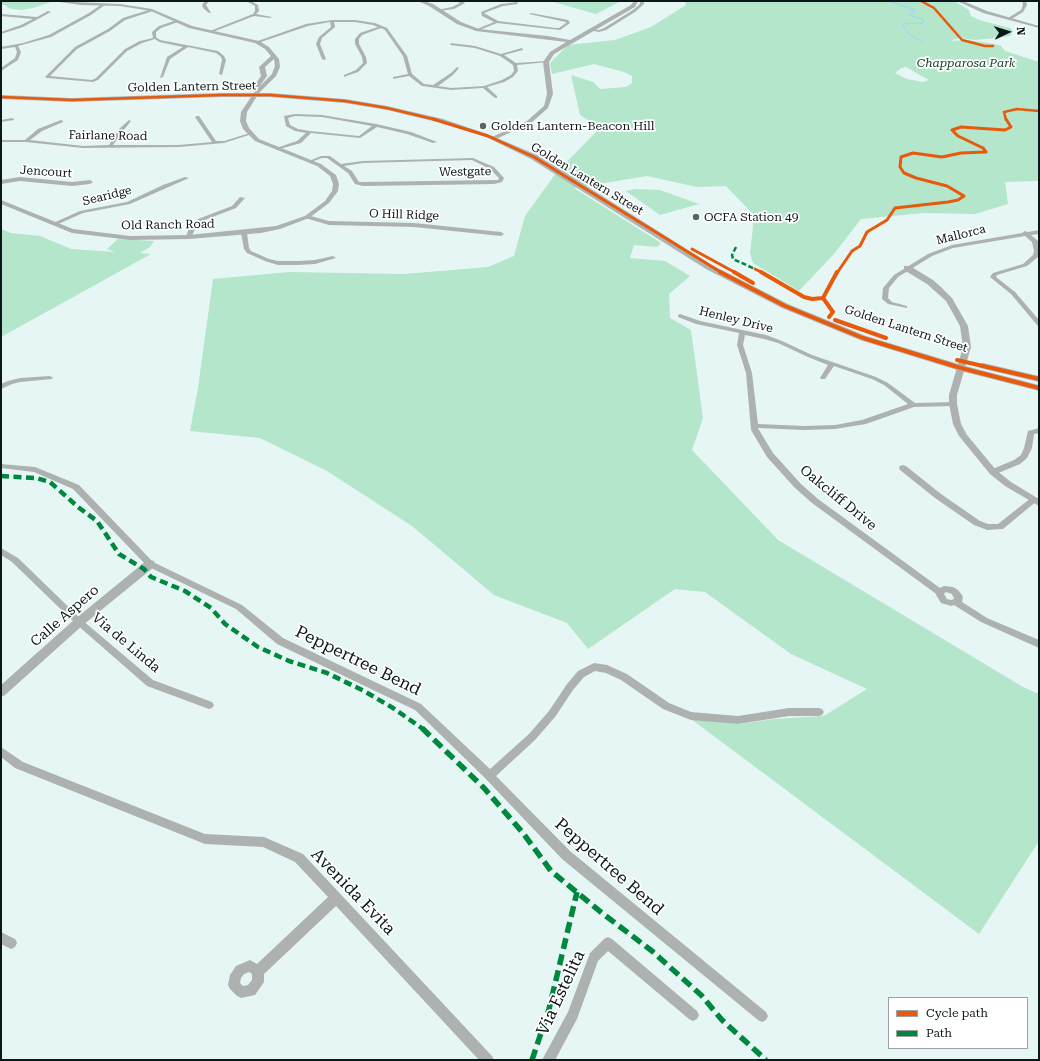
<!DOCTYPE html>
<style>
body{margin:0}
#map{position:relative;width:1040px;height:1061px;overflow:hidden;background:#e5f6f5;font-family:"Roboto Serif",serif}
canvas{display:block}
.frame{position:absolute;inset:0;border:2px solid #0c1717;pointer-events:none}
.legend{position:absolute;left:888px;top:997px;width:140px;height:52px;box-sizing:border-box;background:#fff;border:1px solid #9ea2a2;margin:0;padding:5px 7px;list-style:none;font-size:12px;color:#0c1717}
.legend li{display:flex;align-items:center;gap:8px;height:20px}
.legend b{width:20px;border:1px solid #9ea2a2}
.north{position:absolute;left:988px;top:12px;width:40px;height:40px;-webkit-text-stroke:3px #fff;paint-order:stroke;rotate:86deg;font-size:11px;font-weight:700;line-height:16px;text-align:center;color:#0c1717}
.north::after{content:'';display:block;margin:auto;width:14px;height:18px;background:#0c1717;clip-path:polygon(50% 0,100% 100%,50% 72%,0 100%)}
</style>
<div id="map">
<canvas width="1040" height="1061"></canvas>
<div class="frame"></div>
<ul class="legend">
<li><b style="height:5px;background:#e8590c"></b>Cycle path</li>
<li><b style="height:5px;background:#00873e"></b>Path</li>
</ul>
<div class="north">N</div>
</div>
<script>
const ctx = document.querySelector('canvas').getContext('2d');
ctx.lineJoin = 'round';
function fillPath(path, color) {
  ctx.fillStyle = color;
  ctx.fill(path, 'evenodd');
}
function toPath(rows) {
  const path = new Path2D();
  for (const r of rows) {
    path.moveTo(r[0], r[1]);
    for (let i = 2; i < r.length; i += 2) path.lineTo(r[i], r[i + 1]);
  }
  return path;
}
function strokePath(path, color, width, dash) {
  ctx.strokeStyle = color;
  ctx.lineWidth = width;
  ctx.lineCap = dash ? 'butt' : 'round';
  ctx.setLineDash(dash || []);
  ctx.stroke(path);
}
function drawText(font, color, halo, rows, align = 'center') {
  ctx.font = font + ' "Roboto Serif",serif';
  ctx.lineWidth = 3.5;
  ctx.setLineDash([]);
  ctx.textBaseline = 'middle';
  ctx.strokeStyle = halo;
  ctx.fillStyle = color;
  for (const [text, x, y, turn = 0] of rows) {
    ctx.save();
    ctx.translate(x, y);
    ctx.rotate((+turn || 0) * Math.PI / 180);
    ctx.textAlign = isNaN(turn) ? turn : align;
    if (halo) ctx.strokeText(text, 0, 0);
    ctx.fillText(text, 0, 0);
    ctx.restore();
  }
}
const green = toPath([
 [1,1,47,1,51,2,33,8,21,10,12,9,7,7,6,5,1,5],
 [550,1,621,1,596,14],
 [685,1,954,1,969,10,971,16,979,20,1010,28,1013,31,1010,36,996,38,975,40,959,38,950,41,967,40,995,44,1001,46,1005,51,1039,62,1039,181,1005,182,1008,204,975,214,923,213,861,219,833,255,799,291,753,263,750,253,753,227,752,213,726,186,697,187,647,176,574,188,661,243,657,247,634,245,630,258,665,261,690,276,669,294,670,318,691,330,703,418,692,450,778,540,1023,687,1039,694,1039,841,979,934,691,719,740,724,774,719,824,716,867,689,791,654,705,592,675,589,588,649,567,623,494,595,412,526,327,471,260,438,190,431,198,388,213,279,289,272,404,274,488,267,514,256,525,216,556,173,600,128,580,115,571,75,593,82,600,89,626,87,632,83,632,76,624,72,594,64,552,74,550,63,568,45,615,40,651,27,686,5],
 [906,67,920,75,929,80,923,82,907,79,895,73,901,68],
 [635,189,660,190,699,204,660,215,626,191],
 [1,229,11,233,40,236,71,249,115,252,107,249,118,239,154,241,150,247,140,253,151,254,1,337]
]);
const stream = toPath([
 [889,1,915,10,910,15,924,20,923,23,902,24,908,33,922,42]
]);
const minor = toPath([
 [205,1,209,1,206,5,211,13,209,13,203,8,202,5,205,1],
 [246,1,251,1,258,5,259,11,256,14,272,17,270,18,254,16,210,33,210,31,253,14,255,11,255,6,246,1],
 [457,1,462,1,465,3,454,9,439,11,437,10,452,7,460,3,457,1],
 [640,1,644,1,644,4,635,12,606,30,599,32,589,30,591,29,599,30,604,28,633,10,640,4,640,1],
 [1022,1,1026,1,1027,5,1023,12,1010,20,1008,20,1008,18,1021,10,1023,5,1022,1],
 [517,2,518,4,503,6,484,13,498,21,556,28,559,28,566,23,566,22,529,14,531,13,563,19,568,20,570,23,560,30,497,23,477,31,477,29,494,22,482,16,481,12,501,4,517,2],
 [102,4,105,5,91,15,51,37,18,46,21,52,18,60,1,71,1,68,15,58,17,52,15,47,1,49,1,47,23,43,49,35,89,13,102,4],
 [152,9,153,11,125,20,110,31,77,49,50,76,92,80,96,78,125,49,140,41,153,38,152,32,159,26,177,20,178,22,161,28,156,32,156,37,160,40,218,51,224,56,226,60,222,75,219,74,222,60,221,57,216,53,188,47,170,59,163,77,160,78,167,57,183,47,159,42,155,39,142,43,127,51,98,80,93,82,47,78,45,77,75,47,108,29,123,18,152,9],
 [48,11,51,12,23,27,1,34,1,32,21,25,33,19,1,16,1,14,37,17,48,11],
 [332,20,355,20,375,23,387,28,407,56,412,74,424,84,433,85,451,73,457,67,459,68,453,75,438,86,451,88,484,86,502,80,511,75,514,71,513,65,500,56,475,48,450,45,451,43,475,46,501,54,522,48,523,50,504,55,516,63,546,61,548,62,517,65,518,71,513,77,504,82,487,87,497,96,497,98,495,98,483,88,451,90,422,86,409,76,393,79,393,77,408,74,403,56,385,30,381,28,362,35,359,39,359,44,366,57,367,63,358,72,344,77,344,75,356,70,363,63,362,57,355,44,355,39,360,33,378,27,373,25,355,22,334,22,335,27,322,38,320,44,326,59,324,60,322,59,316,44,319,37,331,27,330,22,308,26,258,43,255,42,306,24,332,20],
 [295,114,322,115,376,124,411,132,437,142,433,143,407,134,377,127,360,138,311,133,301,143,276,150,276,148,297,141,306,133,295,131,286,126,284,116,295,114],
 [295,116,322,117,372,126,359,136,310,131,298,129,290,125,288,118,295,116],
 [197,116,199,116,216,141,224,141,250,133,252,134,224,143,179,147,83,148,26,142,1,142,1,140,25,140,38,129,61,120,63,121,63,122,42,131,30,140,83,146,109,145,119,129,129,120,131,121,123,131,113,145,179,145,212,142,195,117,197,116],
 [12,118,14,119,14,120,1,122,1,120,12,118],
 [321,156,330,156,341,164,363,161,473,158,494,167,504,178,502,182,494,184,363,186,355,184,348,173,327,158,322,158,311,162,309,161,321,156],
 [472,160,490,169,499,178,498,180,363,182,359,182,352,171,344,166,363,163,472,160],
 [20,177,72,182,90,180,93,182,90,184,72,186,20,181,1,184,1,180,20,177],
 [185,177,189,178,130,204,83,213,56,225,51,224,80,211,127,202,163,185,185,177],
 [240,197,245,198,236,208,202,221,195,229,191,238,187,238,186,237,189,228,198,219,232,206,240,197],
 [307,215,329,221,414,223,501,232,504,234,501,236,414,227,329,225,305,218,304,217,307,215],
 [1039,230,1039,234,1031,235,1038,241,1039,247,1038,257,1027,266,997,275,996,277,1015,292,1039,320,1039,326,1037,325,1011,294,990,277,993,273,1023,264,1033,255,1034,251,1032,242,1025,236,953,248,932,256,898,277,889,288,888,298,892,302,907,306,907,308,888,304,882,299,883,288,894,275,928,254,952,245,1022,233,1025,231,1028,232,1039,230],
 [244,231,247,233,249,248,251,251,269,259,278,261,298,261,315,260,333,256,336,258,315,264,298,265,278,265,265,261,247,253,244,249,241,233,244,231],
 [680,314,700,321,766,335,782,341,812,355,876,377,888,383,915,403,955,402,956,404,953,406,914,407,866,424,835,429,804,430,758,428,759,430,773,453,801,484,818,499,940,588,944,586,953,587,958,590,962,595,963,597,962,602,987,618,1039,640,1039,648,981,622,954,605,951,606,941,603,935,593,812,503,795,488,767,457,751,430,746,373,737,345,739,333,696,324,678,317,678,315,680,314],
 [745,335,764,339,778,343,808,357,828,365,820,378,821,379,825,379,834,366,872,379,884,385,908,404,862,420,835,425,804,426,758,424,752,373,743,345,745,335],
 [946,592,952,594,954,599,951,600,947,599,944,594,946,592],
 [50,376,53,378,52,379,20,382,12,384,1,389,1,384,8,381,20,378,50,376],
 [1039,428,1039,433,1034,434,1032,448,1027,458,1020,464,996,474,990,474,989,472,990,470,1014,460,1021,455,1024,448,1028,431,1039,428],
 [1,464,35,467,79,485,153,562,242,605,283,638,421,704,490,769,529,734,549,711,567,684,578,671,594,663,607,665,627,674,669,703,691,712,738,716,789,708,819,708,822,709,824,712,822,715,819,716,789,716,738,724,691,720,663,709,621,680,606,673,595,671,584,677,573,690,555,717,535,740,496,776,570,851,766,1012,768,1016,766,1020,762,1022,758,1020,562,859,484,777,415,710,277,644,236,609,147,566,73,489,34,472,1,468,1,464],
 [903,465,906,466,941,494,980,521,988,524,998,524,1031,498,1037,498,1038,500,1003,529,987,530,974,525,935,498,900,470,899,468,900,466,903,465],
 [1,548,18,558,82,620,153,680,212,702,214,705,212,708,209,709,147,686,76,624,12,562,1,555,1,548],
 [1,747,23,762,205,834,264,837,303,854,492,1056,494,1060,479,1060,336,906,264,974,264,982,255,995,241,998,237,996,230,989,228,985,230,975,236,966,250,960,257,964,328,897,295,862,263,847,205,844,15,768,1,757,1,747],
 [249,972,252,974,252,980,248,985,243,986,240,983,241,978,244,974,249,972],
 [1,932,15,939,17,943,15,947,11,949,1,944,1,932],
 [608,937,612,939,697,1011,699,1015,697,1019,693,1021,689,1019,608,951,598,961,577,1019,555,1060,542,1060,568,1012,590,953,604,939,608,937]
]);
const tertiary = toPath([
 [52,1,120,4,152,9,192,26,259,41,269,47,279,59,280,67,276,76,259,93,247,112,246,121,249,128,259,139,321,164,336,175,339,184,338,191,329,203,309,218,280,229,261,233,189,239,130,240,72,233,1,204,1,200,73,229,130,236,189,235,276,226,305,216,325,201,332,191,333,184,330,176,317,166,255,141,243,129,240,121,241,112,255,91,272,74,275,66,274,59,265,67,267,76,259,87,255,87,254,86,261,76,259,67,271,56,265,49,255,43,189,28,151,11,120,6,81,5,52,1],
 [418,1,424,1,433,4,461,22,479,29,548,36,570,40,631,5,634,1,638,1,635,7,554,54,549,62,553,94,548,108,531,123,494,140,492,139,492,137,527,121,544,106,547,94,543,62,550,52,566,42,476,31,457,24,429,6,418,1],
 [957,1,963,1,987,11,1039,26,1039,28,983,13,957,1],
 [904,266,910,266,933,280,942,288,952,298,968,326,971,347,957,395,957,404,961,424,967,435,996,470,1011,482,1039,499,1039,506,1005,486,990,474,959,436,953,424,949,404,949,395,963,347,960,326,946,301,927,284,904,270,904,266],
 [150,560,154,561,155,564,154,567,83,625,5,695,1,697,1,685,75,619,146,561,150,560]
]);
const primary = toPath([
 [221,93,270,93,345,99,387,106,443,119,490,135,537,155,712,265,788,304,866,336,965,366,1039,385,1039,391,957,370,860,340,782,308,706,269,531,159,486,137,441,123,387,110,345,103,270,97,221,97,72,102,1,99,1,95,72,98,221,93],
 [983,363,1039,376,1039,382,980,368,978,366,980,364,983,363]
]);
const quietFar2 = toPath([
 [736,247,732,255,733,259,755,269]
]);
const quietFar1 = toPath([
 [1,476,36,478,50,482,78,507,97,521,119,554,144,569,151,577,185,591,211,608,225,624,258,647,289,661,327,673,364,691,393,708,423,729]
]);
const quiet = toPath([
 [422,728,484,788,523,833,551,871,602,913,652,951,701,995,722,1020,766,1060],
 [532,1060,549,1009,577,892]
]);
const cyclewayFar2 = toPath([
 [921,1,934,8,962,40,985,46,993,46],
 [1,97,72,100,221,95,270,95,345,101,387,108,437,120],
 [1006,120,1004,112,1017,109,1039,111]
]);
const cyclewayFar1 = toPath([
 [433,119,488,136,534,157,722,273],
 [692,249,736,273],
 [755,269,763,273],
 [837,273,852,251,860,246,867,232,887,220,895,208,948,202,958,200,964,196,947,186,916,178,904,173,900,167,901,157,913,153,942,157,961,153,986,152,983,148,958,136,952,130,961,127,1005,130,1011,127,1006,119]
]);
const cycleway = toPath([
 [720,272,785,306,863,338,961,368,1039,388],
 [734,272,753,283],
 [761,272,804,297,812,299,823,298],
 [829,317,833,312,823,298,837,272],
 [835,320,886,338],
 [957,360,1039,379]
]);
const markers = [
 [483,126,4,"#586565"],
 [696,217,4,"#586565"]
];
const farParknames = [
 ["Chapparosa Park",966,63]
];
const farStreetnames = [
 ["Golden Lantern Street",192,87,-1],
 ["Fairlane Road",108,136,1],
 ["Jencourt",46,172,4],
 ["Westgate",465,172,-1],
 ["Golden Lantern Street",587,179,31],
 ["Searidge",107,196,-14],
 ["O Hill Ridge",404,215,2],
 ["Old Ranch Road",168,225,-1],
 ["Mallorca",961,235,-14],
 ["Henley Drive",736,320,14],
 ["Golden Lantern Street",906,329,18]
];
const farPoinames = [
 ["Golden Lantern-Beacon Hill",491,126],
 ["OCFA Station 49",704,217]
];
const streetNames = [
 ["Oakcliff Drive",838,498,39],
 ["Calle Aspero",65,616,-41],
 ["Via de Linda",126,643,40]
];
const nearStreetnames = [
 ["Peppertree Bend",358,661,26],
 ["Peppertree Bend",609,867,41],
 ["Avenida Evita",353,892,46],
 ["Via Estelita",561,993,-65]
];
fillPath(green, '#b3e6ca');
strokePath(stream, '#98d8f6', 1);
fillPath(minor, '#adb2b1');
fillPath(tertiary, '#adb2b1');
fillPath(primary, '#acb5b4');
strokePath(quietFar2, '#00873e', 2.5, [5, 2.5]);
strokePath(quietFar1, '#00873e', 4.5, [8, 4.5]);
strokePath(quiet, '#00873e', 5.5, [11, 5.5]);
strokePath(cyclewayFar2, '#e8590c', 2.5);
strokePath(cyclewayFar1, '#e8590c', 3);
strokePath(cycleway, '#e8590c', 4);
for (const [x, y, r, color] of markers) {
  const dot = new Path2D();
  dot.arc(x, y, r, 0, 2 * Math.PI);
  ctx.fillStyle = color;
  ctx.fill(dot);
  strokePath(dot, '#fff', 1.5);
}
drawText('italic 12px', '#164028', '#fff', farParknames);
drawText('12px', '#0c1717', '#fff', farStreetnames);
drawText('12px', '#0c1717', '#fff', farPoinames, 'left');
drawText('14px', '#0c1717', '#fff', streetNames);
drawText('17px', '#0c1717', '#fff', nearStreetnames);
</script>
